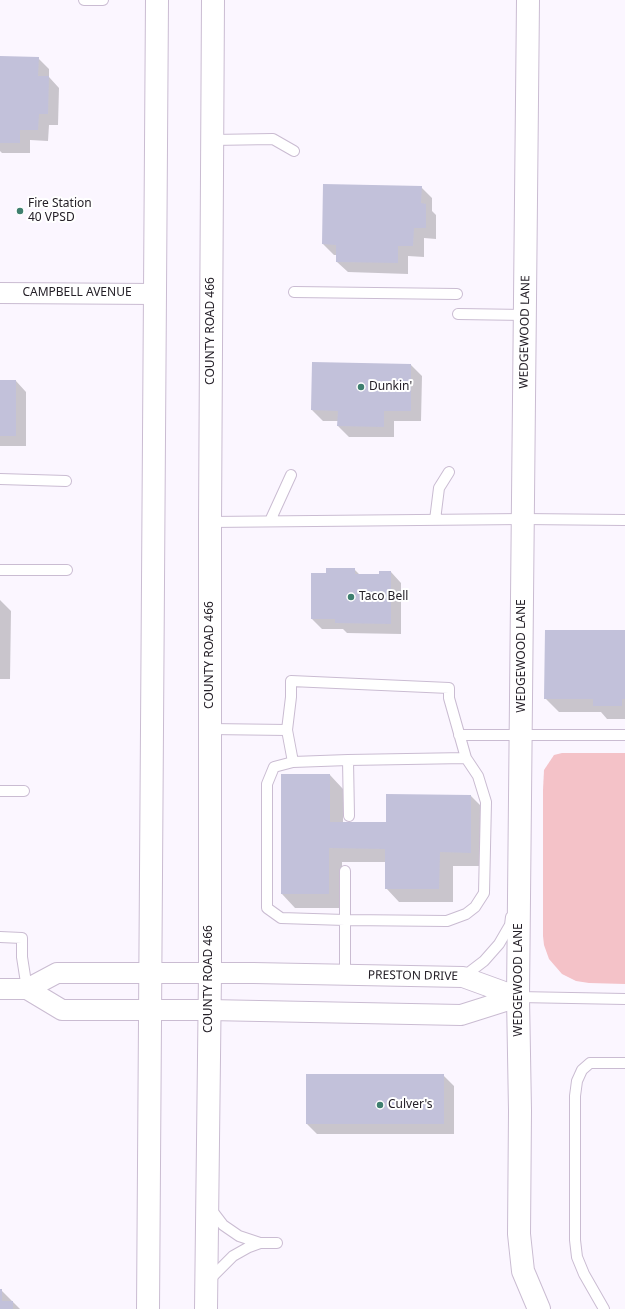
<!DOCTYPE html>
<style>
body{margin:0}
canvas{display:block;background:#fbf6ff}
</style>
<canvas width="625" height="1309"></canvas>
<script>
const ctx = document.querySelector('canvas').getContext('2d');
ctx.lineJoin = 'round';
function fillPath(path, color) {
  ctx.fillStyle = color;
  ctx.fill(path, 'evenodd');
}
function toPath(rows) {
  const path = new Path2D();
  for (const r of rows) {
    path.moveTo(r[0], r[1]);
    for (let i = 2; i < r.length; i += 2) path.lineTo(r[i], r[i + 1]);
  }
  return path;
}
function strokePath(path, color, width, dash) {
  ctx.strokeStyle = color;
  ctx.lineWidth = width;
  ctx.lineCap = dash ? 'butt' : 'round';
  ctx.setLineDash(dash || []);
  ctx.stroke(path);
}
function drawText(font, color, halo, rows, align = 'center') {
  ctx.font = font + ' "Noto Sans",sans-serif';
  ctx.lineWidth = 4;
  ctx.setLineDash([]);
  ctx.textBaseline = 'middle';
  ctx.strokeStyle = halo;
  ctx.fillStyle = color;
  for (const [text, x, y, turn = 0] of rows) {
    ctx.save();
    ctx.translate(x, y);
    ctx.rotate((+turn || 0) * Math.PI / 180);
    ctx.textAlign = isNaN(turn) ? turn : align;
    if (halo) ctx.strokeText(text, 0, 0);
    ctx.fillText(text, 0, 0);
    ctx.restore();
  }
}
const green = toPath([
 [562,753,625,753,625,984,589,983,576,981,562,974,549,959,544,945,543,936,543,790,544,770,554,755]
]);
const shadow = toPath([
 [0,57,38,58,49,69,49,77,59,88,58,125,49,125,48,141,30,140,30,153,2,153,0,151],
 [421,187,432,198,432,211,436,215,436,239,424,238,424,257,408,256,408,274,348,272,337,262,337,255,334,255,323,244],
 [411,365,422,376,421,421,394,421,394,437,349,437,338,426,338,421,323,421,312,410],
 [0,381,16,381,26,392,26,446,0,446],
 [354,569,360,575,380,575,391,572,401,583,401,634,347,633,343,629,322,629,312,619,327,574],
 [0,600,11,611,10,679,0,679],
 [625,631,625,719,607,719,601,712,559,712,545,698],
 [330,775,343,789,343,823,387,823,471,796,484,809,484,866,453,866,453,902,399,902,386,888,386,862,342,862,342,908,295,908,282,894],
 [443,1075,454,1086,454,1134,317,1134,307,1124],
 [0,1290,1,1290,20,1309,0,1309]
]);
const building = toPath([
 [0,56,39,57,38,76,49,76,48,114,39,114,38,130,20,130,20,143,0,143],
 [323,184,422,186,421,203,426,204,426,228,414,228,413,246,398,246,398,263,336,262,336,245,322,244],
 [312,362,411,364,411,411,384,411,384,427,337,426,338,411,311,410],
 [0,380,16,380,16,436,0,436],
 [326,568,355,568,355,574,379,574,379,571,391,571,391,624,335,623,335,619,311,619,311,573,326,573],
 [545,630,625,630,625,699,622,699,622,706,593,706,593,699,544,699],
 [281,774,330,774,330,822,386,822,386,794,471,795,471,853,440,852,439,889,385,889,385,849,329,848,329,894,281,894],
 [306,1074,444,1074,444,1124,306,1124],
 [0,1289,2,1289,2,1301,13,1301,13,1309,0,1309]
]);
const service = toPath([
 [84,0,103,0],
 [212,140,273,139,294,151],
 [294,292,457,294],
 [458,314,525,315],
 [0,479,66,481],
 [435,520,439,488,449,472],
 [270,521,291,475],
 [210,522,523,519,625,520],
 [0,570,67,570],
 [210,729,287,730],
 [459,735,625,735],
 [348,760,349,816],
 [293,762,287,730,291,697,291,681,449,688,449,698,466,758,478,776,486,802,484,893,475,907,466,914,447,921,345,920,281,918,267,908,267,784,274,767,293,762,348,760,466,758],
 [0,791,24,791],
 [345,871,345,975],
 [0,937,22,938,22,957,27,989],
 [463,977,484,961,499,944,510,925,511,917],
 [518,997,625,999],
 [210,1208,223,1225,239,1236,260,1243,277,1243],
 [209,1280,233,1256,249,1247,260,1243],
 [604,1309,584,1274,577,1257,575,1240,575,1096,577,1081,582,1070,590,1063,625,1063]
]);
const minor = toPath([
 [0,293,155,294],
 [0,989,27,989,57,973,253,973,463,977,518,997],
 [27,989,62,1010,209,1010,461,1015,518,997]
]);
const tertiary = toPath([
 [528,0,518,997,520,1111,519,1234,523,1271,539,1309]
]);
const secondary = toPath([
 [148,1309,157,0],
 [206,1309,210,973,210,522,213,0]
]);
const markers = [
 [20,211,4,"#3e7f6f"],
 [361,387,4,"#3e7f6f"],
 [351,597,4,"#3e7f6f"],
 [380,1105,4,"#3e7f6f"]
];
const poiNames = [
 ["Fire Station",28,204],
 ["40 VPSD",28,218],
 ["Dunkin'",369,387],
 ["Taco Bell",359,597],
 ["Culver's",388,1105]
];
const streetNames = [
 ["CAMPBELL AVENUE",77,293],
 ["COUNTY ROAD 466",211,331,-90],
 ["WEDGEWOOD LANE",525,332,-89],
 ["COUNTY ROAD 466",210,655,-90],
 ["WEDGEWOOD LANE",522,656,-90],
 ["PRESTON DRIVE",413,976,1],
 ["COUNTY ROAD 466",209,979,-90],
 ["WEDGEWOOD LANE",519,980,-90]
];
fillPath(green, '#f4c2c8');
fillPath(shadow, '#0003');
fillPath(building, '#c2c1da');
strokePath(service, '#cabcd2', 12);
strokePath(minor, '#cabcd2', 22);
strokePath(tertiary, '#cabcd2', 24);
strokePath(secondary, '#cabcd2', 24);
strokePath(service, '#fff', 10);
strokePath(minor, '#fff', 20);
strokePath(tertiary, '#fff', 22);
strokePath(secondary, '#fff', 22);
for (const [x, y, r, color] of markers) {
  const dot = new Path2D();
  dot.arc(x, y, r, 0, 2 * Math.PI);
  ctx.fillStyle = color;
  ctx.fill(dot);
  strokePath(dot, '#fff', 1.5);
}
drawText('12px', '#252028', '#fff', poiNames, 'left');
drawText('12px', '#252028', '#fff', streetNames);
</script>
